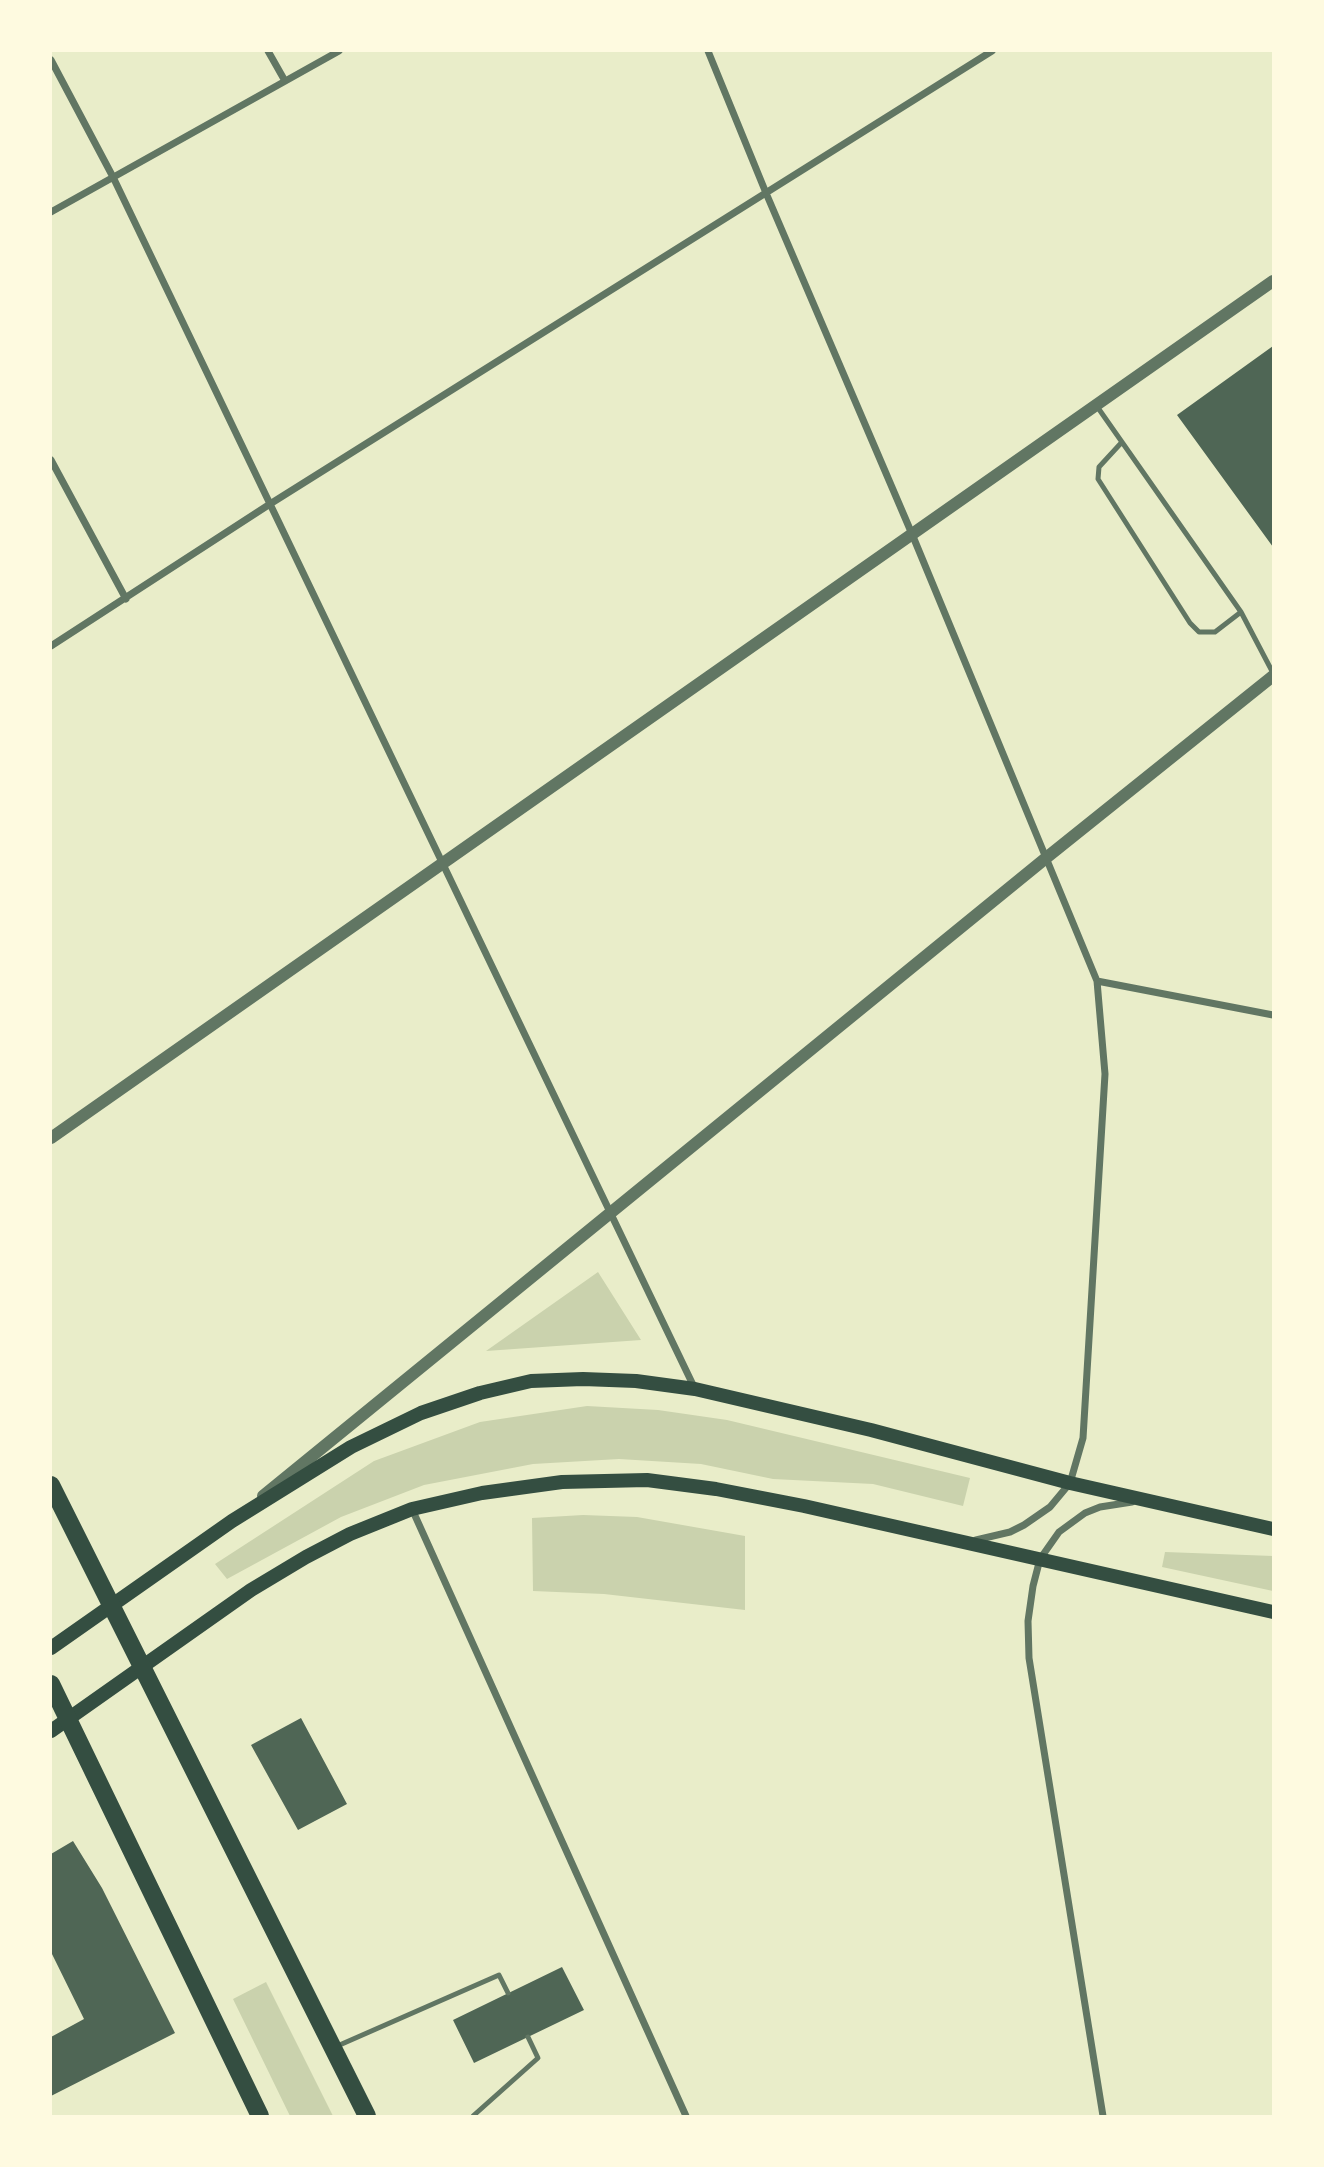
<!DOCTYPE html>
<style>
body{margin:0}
#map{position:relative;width:1324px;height:2167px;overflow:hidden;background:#e9edc9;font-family:"Open Sans",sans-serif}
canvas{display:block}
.frame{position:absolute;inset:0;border:52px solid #fefae0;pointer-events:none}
</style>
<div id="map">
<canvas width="1324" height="2167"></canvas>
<div class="frame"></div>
</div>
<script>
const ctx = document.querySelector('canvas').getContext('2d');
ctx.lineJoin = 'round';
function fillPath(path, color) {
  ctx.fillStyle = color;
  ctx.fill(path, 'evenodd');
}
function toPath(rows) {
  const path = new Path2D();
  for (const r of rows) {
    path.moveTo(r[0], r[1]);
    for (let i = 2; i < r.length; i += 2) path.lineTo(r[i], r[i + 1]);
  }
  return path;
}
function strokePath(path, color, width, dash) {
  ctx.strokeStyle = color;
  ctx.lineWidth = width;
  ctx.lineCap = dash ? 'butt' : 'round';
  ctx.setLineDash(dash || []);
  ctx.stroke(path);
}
const green = toPath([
 [598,1272,641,1340,486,1351],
 [587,1406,658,1410,727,1420,970,1478,963,1506,873,1484,773,1479,701,1464,619,1459,533,1464,424,1485,341,1517,227,1579,215,1564,374,1461,480,1422],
 [583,1515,637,1517,745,1536,745,1610,604,1594,533,1591,532,1518],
 [1165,1552,1273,1556,1273,1591,1162,1567],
 [266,1982,333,2116,290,2116,233,1999]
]);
const building = toPath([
 [1273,346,1273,547,1177,415],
 [301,1718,347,1804,298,1830,251,1745],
 [73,1841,102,1888,175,2033,51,2096,51,2037,84,2019,51,1952,51,1854],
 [562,1967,584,2010,474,2063,453,2020]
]);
const service = toPath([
 [1096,405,1241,612,1273,673],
 [1122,442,1099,467,1098,479,1190,623,1199,632,1215,632,1241,612],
 [335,2047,499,1975,508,1993],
 [473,2116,538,2058,528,2037]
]);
const minor = toPath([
 [268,51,285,81],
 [708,51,766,193,912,534,1097,981,1105,1074,1083,1438,1070,1483,1050,1507,1024,1525,1010,1532,976,1540],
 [51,60,113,177,695,1389],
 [51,212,339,51],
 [51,460,126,599],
 [51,646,270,504,992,51],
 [1097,981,1273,1015],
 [412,1509,686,2116],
 [1103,2116,1029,1658,1028,1621,1033,1586,1040,1559,1059,1532,1085,1513,1100,1507,1132,1502]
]);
const tertiary = toPath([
 [51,1138,1273,281],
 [263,1496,1046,858,1273,676]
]);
const secondary = toPath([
 [51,1648,232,1521,351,1447,421,1413,480,1393,531,1381,583,1379,636,1381,695,1389,871,1430,1070,1483,1273,1529],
 [51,1731,251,1590,306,1557,350,1534,412,1509,482,1493,562,1482,647,1480,716,1489,804,1506,1273,1612]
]);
const primary = toPath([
 [51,1485,367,2116],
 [51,1684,260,2116]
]);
fillPath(green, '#cad2ad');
fillPath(building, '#4f6655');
strokePath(service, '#617663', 5);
strokePath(minor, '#617663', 7);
strokePath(tertiary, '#617663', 12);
strokePath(secondary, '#344e41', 14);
strokePath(primary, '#344e41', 18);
</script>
